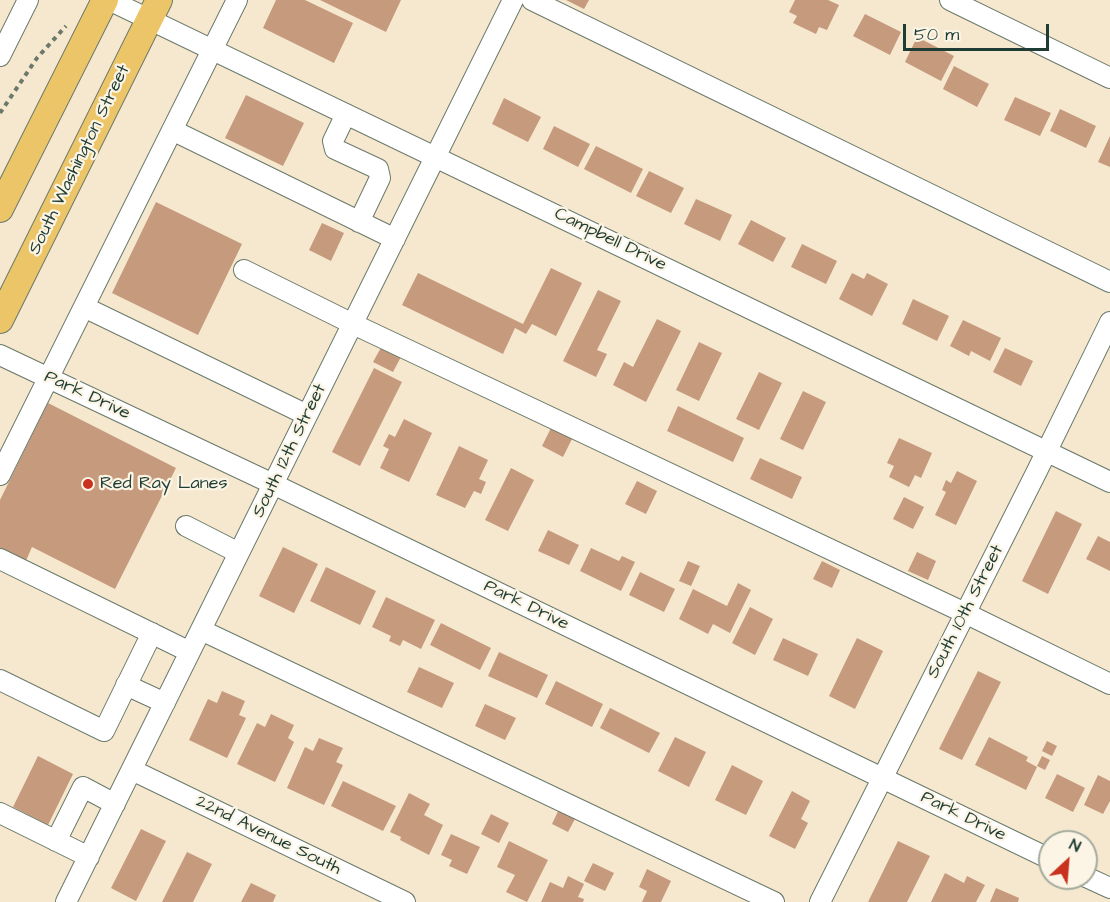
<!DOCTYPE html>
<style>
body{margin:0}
#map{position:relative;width:1110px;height:902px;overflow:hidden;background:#f6e8cf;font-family:"Architects Daughter",sans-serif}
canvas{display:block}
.north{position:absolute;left:1038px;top:830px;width:60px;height:60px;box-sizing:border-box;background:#fcf5e5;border:2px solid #a4ab9e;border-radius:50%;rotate:26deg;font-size:16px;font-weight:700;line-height:24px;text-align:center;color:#1f3d34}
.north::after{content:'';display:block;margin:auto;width:21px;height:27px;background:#c8321e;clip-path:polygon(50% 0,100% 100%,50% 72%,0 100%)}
.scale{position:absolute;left:903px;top:24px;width:146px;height:27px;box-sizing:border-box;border:3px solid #1f3d34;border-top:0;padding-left:8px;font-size:18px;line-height:21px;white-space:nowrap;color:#1f3d34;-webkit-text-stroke:4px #fcf5e5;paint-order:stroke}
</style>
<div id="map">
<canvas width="1110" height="902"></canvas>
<div class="north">N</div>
<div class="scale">50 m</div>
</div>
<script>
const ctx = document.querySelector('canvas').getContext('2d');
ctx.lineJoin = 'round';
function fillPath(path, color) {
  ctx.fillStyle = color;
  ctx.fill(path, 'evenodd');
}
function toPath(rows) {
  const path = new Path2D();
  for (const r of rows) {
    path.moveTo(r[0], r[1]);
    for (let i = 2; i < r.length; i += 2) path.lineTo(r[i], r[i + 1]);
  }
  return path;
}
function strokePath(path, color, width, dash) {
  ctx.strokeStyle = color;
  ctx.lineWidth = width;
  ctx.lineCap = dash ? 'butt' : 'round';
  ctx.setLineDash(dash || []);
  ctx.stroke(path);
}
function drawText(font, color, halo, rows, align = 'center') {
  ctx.font = font + ' "Architects Daughter",sans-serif';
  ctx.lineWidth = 4.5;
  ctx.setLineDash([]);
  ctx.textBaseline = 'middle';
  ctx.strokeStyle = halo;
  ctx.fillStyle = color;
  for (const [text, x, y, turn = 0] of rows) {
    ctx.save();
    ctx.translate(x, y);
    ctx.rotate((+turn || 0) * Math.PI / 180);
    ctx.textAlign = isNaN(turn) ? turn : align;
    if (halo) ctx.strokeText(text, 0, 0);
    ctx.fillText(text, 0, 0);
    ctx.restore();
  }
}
const building = toPath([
 [276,0,305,0,353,23,334,63,263,28],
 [320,0,401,0,386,32],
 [566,0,589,0,584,9],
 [795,0,828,0,839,5,827,30,819,27,816,34,793,23,797,16,789,12],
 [865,14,901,32,890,55,853,36],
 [917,37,954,56,941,81,905,62],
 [954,66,989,84,977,107,943,89],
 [246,95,304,123,283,166,225,138],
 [1015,97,1051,113,1040,136,1004,120],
 [504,98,541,117,528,142,492,124],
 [1060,109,1096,126,1086,148,1050,131],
 [554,126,590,144,578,167,543,149],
 [1110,136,1110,167,1098,162],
 [596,146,643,169,631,193,584,169],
 [649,171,684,188,671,213,636,196],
 [696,199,732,215,720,241,684,224],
 [156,202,242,244,198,335,112,293],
 [751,220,786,238,773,262,738,244],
 [322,223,344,233,331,261,309,250],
 [802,244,837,261,826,284,791,267],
 [551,268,582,283,556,336,532,324,526,334,515,328,503,354,402,305,418,273,523,324],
 [852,273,864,279,867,273,888,284,872,316,839,299],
 [598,290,621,301,597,350,607,354,596,377,563,361],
 [913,299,949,316,937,341,902,324],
 [657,319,681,331,646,402,613,385,624,362,633,367],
 [963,320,1001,338,990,361,971,351,969,356,950,346],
 [699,342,722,353,699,401,676,390],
 [383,344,402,355,393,372,373,362],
 [1005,348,1033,361,1021,386,993,372],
 [374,368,402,382,360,466,332,452],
 [759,372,782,383,759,430,736,419],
 [803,391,826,402,803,450,780,439],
 [48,403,176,468,115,589,32,547,25,563,0,550,0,500],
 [678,406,744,438,733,462,667,431],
 [404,419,432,433,409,482,380,468,389,449,383,446,389,434,395,437],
 [553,424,574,435,563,457,542,446],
 [899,438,932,453,921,478,915,475,909,487,889,477,894,466,887,463],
 [459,446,488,460,479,479,486,482,481,494,474,491,465,508,436,495],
 [760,458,802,477,792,499,750,479],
 [511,468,534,480,508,531,485,520],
 [957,471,977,481,956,525,935,515,946,492,942,490,946,480,951,483],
 [637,481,657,491,646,514,625,504],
 [904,497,924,507,913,529,893,519],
 [1056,511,1082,524,1048,594,1022,581],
 [548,530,579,545,569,565,538,551],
 [1098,536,1110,542,1110,571,1086,559],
 [283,547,318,564,294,613,259,596],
 [591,548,619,561,622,556,635,562,621,591,580,571],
 [917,552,936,561,928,580,908,571],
 [688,561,700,566,691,586,679,581],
 [822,561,840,570,832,588,813,579],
 [326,567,376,591,360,625,310,601],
 [640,572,675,589,664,612,629,595],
 [738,583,751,590,730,633,713,624,708,634,679,619,693,589,727,606],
 [386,597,435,620,421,649,403,640,400,646,389,641,391,636,372,627],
 [750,607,773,619,755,655,732,643],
 [441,623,491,648,480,670,430,645],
 [783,638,818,654,808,676,773,660],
 [857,638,883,651,855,709,829,696],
 [499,652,548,675,537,698,488,676],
 [419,667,454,683,442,708,407,692],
 [978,671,1001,682,962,760,939,749],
 [556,681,603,704,592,727,545,704],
 [222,691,245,701,239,715,246,718,227,758,189,740,208,699,217,703],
 [485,704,516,718,505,740,475,726],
 [610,708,660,733,649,753,600,728],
 [271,714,294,725,288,738,294,742,275,782,237,764,257,723,265,727],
 [675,737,706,752,689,787,658,771],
 [989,737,1028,757,1026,761,1037,767,1026,790,975,765],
 [319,738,343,748,336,762,343,765,324,805,287,788,305,747,313,751],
 [1047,741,1057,746,1052,756,1042,751],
 [38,756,73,774,48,825,13,807],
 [1042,756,1050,760,1045,770,1037,766],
 [732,765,763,781,746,815,715,800],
 [1057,774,1085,788,1073,812,1045,798],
 [1098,775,1110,781,1110,801,1103,814,1084,805],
 [343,781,396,806,383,831,331,806],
 [792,791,810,801,801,819,808,823,795,849,769,836],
 [409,793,430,804,424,815,443,825,429,855,400,840,401,837,390,832],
 [559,809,576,817,568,832,552,824],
 [491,814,509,823,499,843,481,834],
 [141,829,166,841,136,901,111,888],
 [451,834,480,847,467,874,449,866,452,860,441,855],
 [509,841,548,860,527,902,506,892,515,875,497,867],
 [898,841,930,856,907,902,868,902],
 [187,852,212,864,193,902,162,902],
 [593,863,614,873,605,891,584,881],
 [647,869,671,881,661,902,642,902,647,891,639,887],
 [945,873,964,883,967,876,985,885,976,902,931,902],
 [568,876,584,884,578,897,584,899,583,902,541,902,550,882,563,888],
 [251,883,276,895,273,902,241,902],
 [996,888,1019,898,1018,902,990,902]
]);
const path = toPath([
 [0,113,37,58,66,26]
]);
const minor = toPath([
 [109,0,1110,482],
 [532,0,1110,282],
 [950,0,1110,78],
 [0,56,28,0],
 [346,114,333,141,335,149,378,169,380,178,359,222],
 [172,130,395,239],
 [244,270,353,324,965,613,1110,684],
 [84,307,307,415],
 [0,355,273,484,1050,859],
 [0,475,237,0],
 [186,526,239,553],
 [0,559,190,652],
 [201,630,774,902],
 [0,680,104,731,152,633],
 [126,685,165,703],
 [132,770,405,902],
 [0,813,89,857],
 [56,841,83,787,115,804],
 [1086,877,1110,888],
 [66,902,513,0],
 [820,902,1037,471,1110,322]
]);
const major = toPath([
 [0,209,105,0],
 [0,320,159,0]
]);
const markers = [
 [88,484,6,"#c8321e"]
];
const streetNames = [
 ["South Washington Street",80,160,-64],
 ["Campbell Drive",610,240,26],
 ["Park Drive",87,396,25],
 ["South 12th Street",290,451,-64],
 ["Park Drive",526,606,26],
 ["South 10th Street",966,612,-63],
 ["Park Drive",963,817,26],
 ["22nd Avenue South",268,836,26]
];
const poiNames = [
 ["Red Ray Lanes",100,484]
];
fillPath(building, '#c69a7c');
strokePath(minor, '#6a796a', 22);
strokePath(major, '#6a796a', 28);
strokePath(path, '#6a796a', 4, [4.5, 4.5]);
strokePath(minor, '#fff', 20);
strokePath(major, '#edc569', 26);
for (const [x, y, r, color] of markers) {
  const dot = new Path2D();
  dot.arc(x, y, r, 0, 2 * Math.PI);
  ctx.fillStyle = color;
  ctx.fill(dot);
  strokePath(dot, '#fcf5e5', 2);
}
drawText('18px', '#1f3d34', '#fcf5e5', streetNames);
drawText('18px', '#1f3d34', '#fcf5e5', poiNames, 'left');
</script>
